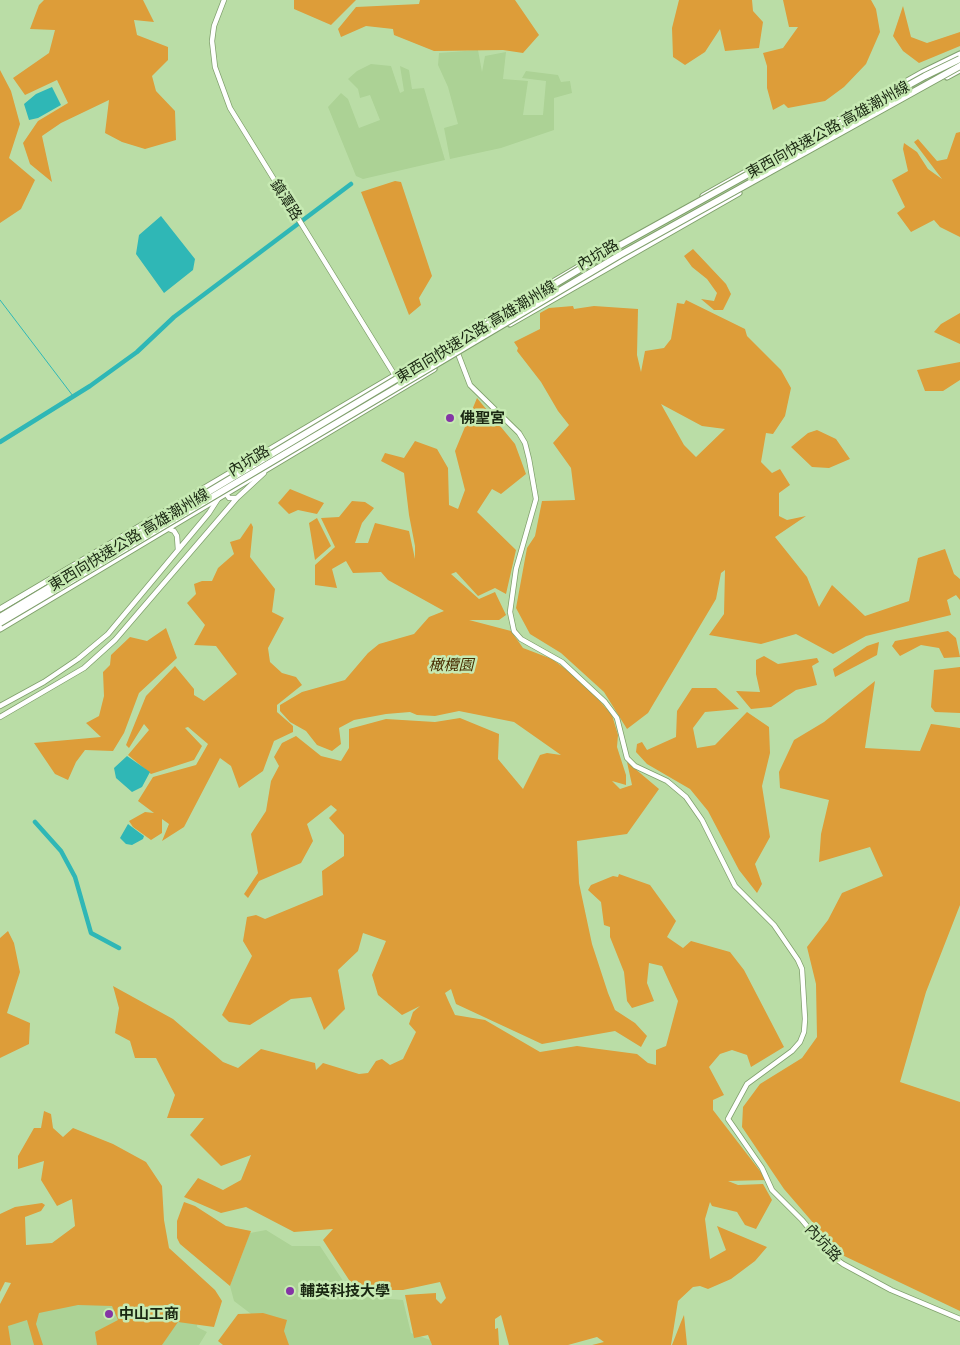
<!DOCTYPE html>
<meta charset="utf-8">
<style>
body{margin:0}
canvas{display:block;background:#badda6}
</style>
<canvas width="960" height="1345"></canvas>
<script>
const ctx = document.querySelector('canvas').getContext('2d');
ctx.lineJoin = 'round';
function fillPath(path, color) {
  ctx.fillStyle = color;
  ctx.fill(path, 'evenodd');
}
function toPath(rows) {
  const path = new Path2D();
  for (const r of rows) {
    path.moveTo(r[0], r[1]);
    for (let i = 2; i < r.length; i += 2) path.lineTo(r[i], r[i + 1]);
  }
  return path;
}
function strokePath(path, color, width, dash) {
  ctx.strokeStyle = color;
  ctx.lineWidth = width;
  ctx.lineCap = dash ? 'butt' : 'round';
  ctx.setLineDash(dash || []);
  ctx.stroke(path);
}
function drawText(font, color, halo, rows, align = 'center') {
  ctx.font = font + ' "Playfair Display","Noto Sans TC",serif';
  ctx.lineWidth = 5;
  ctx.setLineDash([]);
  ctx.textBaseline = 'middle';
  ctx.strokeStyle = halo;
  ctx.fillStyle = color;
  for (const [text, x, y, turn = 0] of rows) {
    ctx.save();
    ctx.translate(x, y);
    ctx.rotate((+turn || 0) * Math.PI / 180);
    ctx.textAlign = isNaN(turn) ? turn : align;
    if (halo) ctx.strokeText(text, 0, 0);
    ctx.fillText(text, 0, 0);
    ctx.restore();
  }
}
const built = toPath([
 [478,50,482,72,485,56,506,52,503,79,528,81,523,115,543,115,546,81,522,78,526,71,558,75,561,82,570,81,572,93,554,98,554,130,501,148,450,159,444,128,458,124,448,87,438,65,439,53],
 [371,64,391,66,400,93,404,91,400,66,409,70,412,89,424,88,445,160,363,179,356,176,328,107,341,93,348,99,359,128,380,120,370,95,360,98,358,89,348,79,357,71],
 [266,1230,292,1246,320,1246,353,1296,403,1300,411,1333,430,1340,432,1345,280,1345,263,1323,234,1301,230,1286,250,1233],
 [60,1302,199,1307,197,1327,207,1332,199,1345,0,1345,0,1318]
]);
const green = toPath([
 [44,0,143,0,154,22,134,20,137,35,168,47,168,60,152,76,156,91,175,111,176,140,145,149,122,142,105,133,109,100,61,123,42,136,52,182,30,164,23,143,38,121,68,103,57,80,25,95,13,78,49,53,55,30,30,29,39,5],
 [294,0,356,0,331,25,294,9],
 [420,0,515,0,539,35,523,53,503,50,434,51,394,35,393,29,366,26,341,37,338,29,356,7,419,4],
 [679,0,752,0,753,11,763,22,759,48,725,51,720,29,705,52,685,65,673,57,672,28],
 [783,0,871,0,876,9,880,32,866,64,844,87,825,101,788,108,784,104,773,110,767,88,767,66,763,53,783,48,798,27,789,27],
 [903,6,911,37,927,43,960,32,960,46,919,63,903,51,893,36],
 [0,70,11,91,20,124,9,158,35,180,21,209,0,223],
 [960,132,960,237,940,227,934,220,911,232,897,213,905,207,892,180,908,171,903,149,904,143,917,152,928,169,942,179,914,142,918,139,937,161,947,159,956,133],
 [395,181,401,182,432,276,419,298,421,305,409,315,361,192],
 [693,249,726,284,731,294,723,310,714,310,701,299,714,301,717,293,707,279,692,267,684,256],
 [686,300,745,329,747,336,781,370,791,388,785,416,773,434,766,433,761,462,772,473,780,469,790,485,779,493,779,516,787,520,806,516,775,537,807,577,819,607,832,585,865,616,909,601,918,558,945,549,954,574,960,579,960,600,956,595,947,600,951,615,866,636,833,654,796,634,761,644,709,635,724,614,725,570,721,573,716,599,648,713,627,729,604,692,561,653,530,634,516,608,527,548,535,536,542,501,575,500,571,468,553,443,569,425,558,411,541,382,517,351,518,348,514,342,540,329,540,313,549,308,573,306,574,309,594,306,638,309,637,355,641,372,645,351,664,348,671,339,677,303,684,304],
 [661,404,702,426,725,429,696,457,684,445],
 [960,313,960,344,934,332,941,324],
 [960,362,960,380,943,391,925,391,917,370],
 [477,398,515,444,526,474,501,494,492,489,477,512,516,550,506,594,495,588,478,596,456,572,451,574,479,599,495,592,506,615,499,620,469,620,511,631,523,648,552,659,583,682,612,715,618,735,617,747,626,775,626,785,612,781,620,789,632,785,627,762,659,789,627,834,577,841,579,883,592,944,608,993,615,1010,635,1023,647,1036,641,1047,615,1031,542,1044,456,1004,451,989,445,993,448,1000,455,1015,485,1020,540,1052,577,1046,599,1049,637,1054,648,1063,656,1065,656,1050,666,1046,678,1001,662,966,649,963,647,983,654,1001,632,1008,627,1001,624,972,610,937,610,927,604,925,601,902,588,890,591,885,613,876,618,877,619,874,650,885,676,921,667,937,683,948,691,941,730,952,744,970,784,1047,751,1067,747,1055,732,1050,720,1054,709,1067,724,1095,713,1100,713,1110,767,1180,728,1181,738,1185,763,1184,772,1200,756,1229,745,1225,737,1212,712,1206,710,1202,705,1219,710,1259,726,1250,717,1226,767,1247,755,1261,731,1279,708,1289,700,1286,693,1287,678,1301,671,1345,592,1345,604,1342,597,1337,568,1345,509,1345,501,1315,495,1319,495,1329,498,1328,499,1345,432,1345,428,1335,414,1338,405,1295,436,1293,436,1299,441,1304,446,1298,440,1282,403,1290,366,1290,359,1282,351,1283,323,1240,333,1229,294,1232,246,1207,221,1213,184,1197,198,1178,223,1190,241,1180,251,1155,221,1166,190,1135,204,1118,167,1118,175,1095,156,1058,135,1058,130,1041,115,1033,119,1008,113,986,173,1019,223,1062,238,1068,261,1049,315,1063,316,1070,323,1063,359,1074,368,1073,376,1061,382,1059,390,1065,403,1059,416,1032,409,1024,413,1012,420,1006,402,1015,378,995,372,975,386,941,363,933,358,951,338,970,345,1009,324,1030,311,997,291,999,250,1025,229,1022,222,1015,252,956,243,941,247,917,256,915,265,919,323,895,322,871,344,856,344,835,329,818,337,810,331,805,307,824,313,841,301,863,259,881,248,898,244,894,258,873,251,834,266,811,271,781,279,766,274,757,282,743,296,736,321,756,341,761,349,748,349,729,386,719,435,722,460,718,499,734,498,759,523,789,540,755,547,753,561,755,514,722,459,711,435,716,417,715,410,712,386,714,354,720,339,728,341,744,332,751,317,745,306,731,290,722,280,711,280,705,302,692,345,680,368,653,379,644,414,634,429,617,444,611,388,580,381,572,353,573,346,561,332,569,337,588,315,585,315,565,335,547,321,518,339,517,352,501,365,502,374,508,362,523,355,543,368,543,375,523,409,531,415,559,415,546,409,515,404,473,381,461,385,453,404,458,415,441,437,449,448,468,449,505,458,509,465,490,455,451],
 [817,430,836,439,850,459,829,468,812,467,791,447,808,433],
 [290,489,324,503,317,514,298,510,289,514,278,503],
 [317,518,331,546,315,560,309,523],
 [251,523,253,527,250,557,275,589,272,612,284,618,268,648,270,662,282,673,296,677,302,685,277,705,277,712,293,726,293,732,274,741,263,771,239,788,231,766,220,758,184,827,162,841,169,824,162,819,162,833,151,840,133,827,129,821,145,812,154,813,138,801,153,777,196,765,208,744,188,727,185,728,202,746,194,760,151,774,128,755,149,730,144,724,129,748,126,745,146,696,175,666,194,689,194,695,204,701,237,674,216,646,194,645,205,625,187,603,196,594,194,584,202,581,212,581,218,568,234,554,230,542,240,539],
 [166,628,177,658,139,693,124,733,113,751,85,750,76,762,68,780,55,774,34,743,101,737,86,723,99,716,104,696,103,672,110,665,111,655,130,637,147,641],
 [948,631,956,638,960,657,944,658,939,648,921,645,900,656,892,646,895,641],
 [879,642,877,655,835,677,833,669,867,646],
 [764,656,778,664,817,658,819,662,812,666,817,685,796,690,771,707,751,709,736,691,760,692,756,674,756,660],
 [960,667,960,713,935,712,931,707,934,670],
 [875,681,865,748,920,751,931,724,960,728,960,905,926,992,900,1082,960,1102,960,1311,840,1254,784,1189,742,1127,743,1107,760,1084,802,1058,817,1037,816,984,807,947,828,920,842,893,883,876,870,847,819,862,821,834,829,800,780,788,779,772,794,740,824,722],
 [692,688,716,688,739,709,705,712,693,728,697,748,715,745,747,712,769,727,770,753,762,786,770,837,755,864,762,884,757,893,739,870,708,811,690,789,647,764,636,752,637,744,642,742,647,750,676,737,677,711],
 [8,931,14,943,20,972,7,1013,30,1023,29,1044,0,1058,0,938],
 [44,1111,51,1114,53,1128,63,1137,73,1128,113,1144,146,1162,162,1186,164,1220,169,1248,215,1290,222,1301,214,1327,178,1322,162,1345,97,1345,95,1332,118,1320,112,1306,78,1305,39,1313,36,1324,43,1345,34,1345,27,1320,8,1326,11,1345,0,1345,0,1304,11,1283,5,1282,0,1292,0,1214,15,1207,42,1203,45,1205,41,1211,25,1217,26,1245,52,1243,75,1226,72,1199,57,1206,41,1180,44,1161,18,1169,18,1156,34,1128,41,1128],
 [184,1202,195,1206,226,1226,251,1231,230,1286,180,1244,177,1238,177,1221],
 [263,1313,287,1320,284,1331,289,1345,223,1345,218,1341,238,1314],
 [684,1315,687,1345,672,1345,681,1322]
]);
const water = toPath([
 [52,87,61,105,38,118,29,120,24,104,36,94],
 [161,216,195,259,193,270,164,293,136,254,139,235],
 [127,756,150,772,142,787,132,792,116,778,114,768],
 [128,824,144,836,143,839,132,845,126,844,120,838]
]);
const stream = toPath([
 [0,300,73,396]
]);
const canal = toPath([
 [0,442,90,386,137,352,174,317,351,184],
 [35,822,61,851,75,877,91,933,119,948]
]);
const minor = toPath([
 [224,0,214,26,212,41,215,67,230,108,402,387],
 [457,351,470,385,519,433,525,443,529,459,536,499,516,569,510,612,514,631,521,639,562,662,605,702,617,718,627,758,635,766,667,781,686,797,702,820,735,886,774,925,798,960,802,969,805,1019,804,1032,800,1042,792,1051,747,1084,728,1119,762,1168,772,1190,802,1220,832,1256,843,1264,891,1290,960,1319],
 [224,491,229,498,237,498],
 [169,529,174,531,177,536,178,550],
 [0,706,44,682,78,659,108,634,209,513,218,499],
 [0,717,84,668,115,640,237,498,264,473]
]);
const major = toPath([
 [947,77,960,70],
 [703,196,923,72,960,54],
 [510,324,739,193],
 [0,609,585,263],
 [0,629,434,369]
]);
const highwayBridge = toPath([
 [0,617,615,248,925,76,960,59],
 [0,623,620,255,960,66]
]);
const markers = [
 [450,418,5,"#8435a5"],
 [290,1291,5,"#8435a5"],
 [109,1314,5,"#8435a5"]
];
const streetNames = [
 ["東西向快速公路 高雄潮州線",828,130,-29],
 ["鎮潭路",286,200,58],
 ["內坑路",598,255,-30],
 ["東西向快速公路 高雄潮州線",476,332,-31],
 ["內坑路",249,461,-31],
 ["東西向快速公路 高雄潮州線",129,540,-31],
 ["內坑路",823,1243,47]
];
const poiNames = [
 ["佛聖宮",460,418],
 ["輔英科技大學",300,1291],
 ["中山工商",119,1314]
];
const parkNames = [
 ["橄欖園",451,665]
];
fillPath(built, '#acd295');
fillPath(green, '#dd9d39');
fillPath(water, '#2fb7b6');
strokePath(stream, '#2fb7b6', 1);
strokePath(canal, '#2fb7b6', 4.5);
strokePath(minor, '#80a06d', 6);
strokePath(major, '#80a06d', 7);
strokePath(minor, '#fff', 4.5);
strokePath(major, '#fff', 5);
strokePath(highwayBridge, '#80a06d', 8, []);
strokePath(highwayBridge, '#fff', 6);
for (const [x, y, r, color] of markers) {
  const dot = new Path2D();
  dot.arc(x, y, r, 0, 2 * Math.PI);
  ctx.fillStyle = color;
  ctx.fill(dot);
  strokePath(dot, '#c7eab3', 2);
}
drawText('15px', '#1a2712', '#c7eab3', streetNames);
drawText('bold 15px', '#1a2712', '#c7eab3', poiNames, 'left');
drawText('italic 15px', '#482d01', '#c7eab3', parkNames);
</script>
